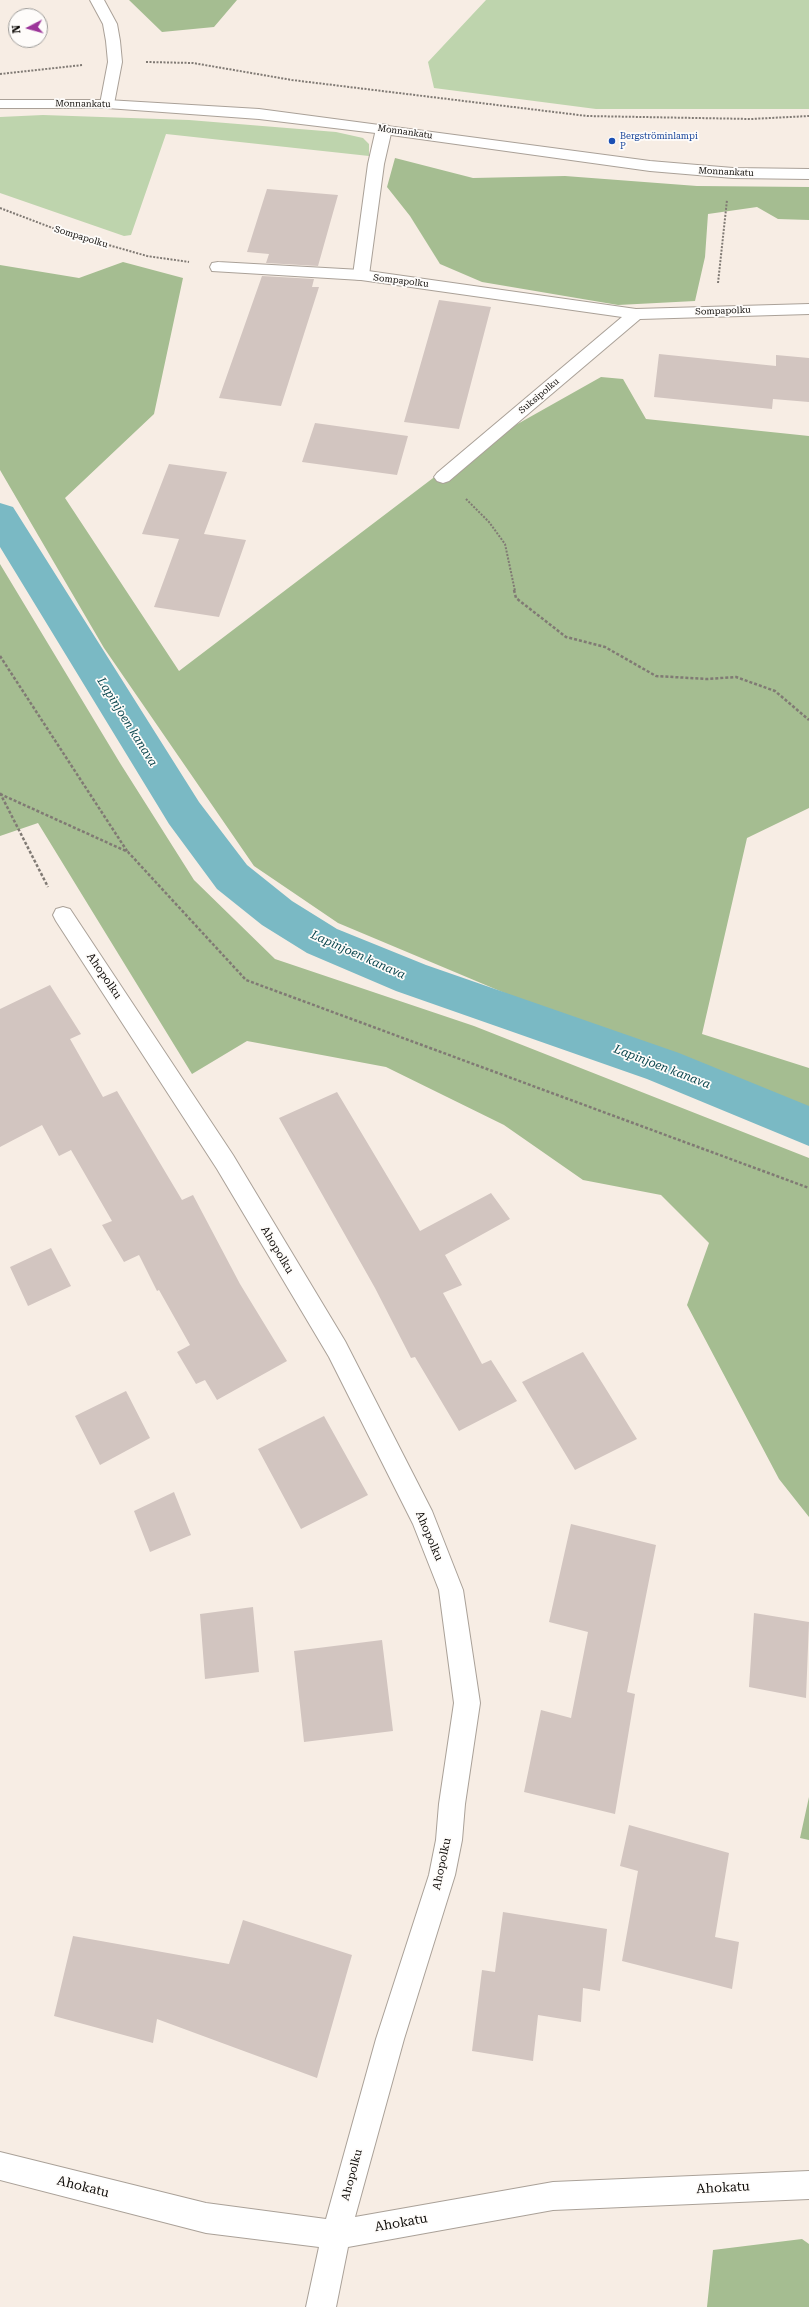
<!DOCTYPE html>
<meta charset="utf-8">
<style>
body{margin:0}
#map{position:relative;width:809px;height:2307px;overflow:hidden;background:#f7ede4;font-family:"Roboto Serif",serif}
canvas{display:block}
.north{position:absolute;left:8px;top:8px;width:40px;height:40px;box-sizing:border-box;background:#fefcfa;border:1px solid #9e9c99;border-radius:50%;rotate:264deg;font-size:11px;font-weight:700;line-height:16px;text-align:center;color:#0e0b08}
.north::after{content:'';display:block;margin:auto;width:14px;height:18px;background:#9c3599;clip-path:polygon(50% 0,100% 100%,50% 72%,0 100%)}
</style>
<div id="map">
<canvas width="809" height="2307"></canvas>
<div class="north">N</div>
</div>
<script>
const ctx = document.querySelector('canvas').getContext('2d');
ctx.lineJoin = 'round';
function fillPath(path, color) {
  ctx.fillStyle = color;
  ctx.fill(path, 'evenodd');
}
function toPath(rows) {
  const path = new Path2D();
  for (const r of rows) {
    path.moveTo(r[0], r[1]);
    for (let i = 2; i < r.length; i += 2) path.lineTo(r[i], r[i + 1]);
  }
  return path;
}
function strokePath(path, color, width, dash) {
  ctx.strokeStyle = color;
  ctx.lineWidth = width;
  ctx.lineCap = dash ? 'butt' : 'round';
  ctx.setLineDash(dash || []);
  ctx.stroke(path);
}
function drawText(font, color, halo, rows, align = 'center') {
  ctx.font = font + ' "Roboto Serif",serif';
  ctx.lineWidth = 3.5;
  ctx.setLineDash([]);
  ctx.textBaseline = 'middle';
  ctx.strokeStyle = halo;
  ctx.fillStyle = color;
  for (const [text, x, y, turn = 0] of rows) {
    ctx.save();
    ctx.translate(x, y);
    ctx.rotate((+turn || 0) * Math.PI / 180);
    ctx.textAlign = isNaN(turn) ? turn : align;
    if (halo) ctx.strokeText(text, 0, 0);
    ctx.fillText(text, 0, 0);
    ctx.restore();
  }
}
const green = toPath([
 [486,0,809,0,809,109,596,109,434,88,428,62],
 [43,115,189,120,336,132,363,138,369,144,369,156,166,134,131,235,124,236,0,193,0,117]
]);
const forest = toPath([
 [129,0,237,0,214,27,162,32],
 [395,158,473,178,565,176,697,186,809,187,809,220,778,219,757,207,708,214,705,257,695,301,618,305,482,282,440,264,410,216,387,187],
 [123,262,183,278,154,414,65,498,179,671,466,453,601,377,623,379,646,419,809,436,809,808,747,838,702,1034,809,1068,809,1108,538,1007,338,923,254,866,104,648,0,470,0,265,79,278],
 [0,564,120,763,194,880,275,959,474,1026,809,1158,809,1517,779,1479,687,1305,709,1243,661,1195,583,1180,504,1125,386,1067,247,1041,192,1074,38,823,0,836],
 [809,1797,809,1840,800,1838],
 [802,2239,809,2244,809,2307,707,2307,713,2250]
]);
const canal = toPath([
 [0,503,13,507,199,802,247,865,292,901,337,929,426,965,679,1053,809,1106,809,1146,647,1079,396,991,307,953,262,925,217,889,169,824,0,547,0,503]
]);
const building = toPath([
 [267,189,338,195,318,266,266,263,269,254,247,252],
 [262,276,314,279,312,287,319,287,281,406,219,398],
 [439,300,491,307,459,429,404,422],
 [659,354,776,366,776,355,809,358,809,402,773,399,772,409,654,397],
 [315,423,408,436,397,475,302,462],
 [169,464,227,472,204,534,246,540,219,617,154,607,179,539,142,534],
 [50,985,81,1034,70,1039,103,1097,117,1091,182,1200,193,1195,240,1284,287,1361,217,1400,205,1380,196,1384,177,1352,190,1345,159,1290,157,1291,139,1255,124,1262,102,1225,112,1221,71,1150,59,1156,42,1125,0,1147,0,1009],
 [337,1092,420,1231,491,1193,510,1219,445,1255,462,1285,443,1293,482,1364,491,1360,517,1401,459,1431,415,1357,411,1358,375,1288,279,1118],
 [51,1248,71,1286,28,1306,10,1267],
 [583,1352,637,1439,575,1470,522,1382],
 [126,1391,150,1438,100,1465,75,1416],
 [324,1416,368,1495,301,1529,258,1449],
 [174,1492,191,1535,150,1552,134,1511],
 [571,1524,656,1545,627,1692,635,1694,615,1814,524,1792,541,1710,571,1718,588,1632,549,1622],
 [253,1607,259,1672,205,1679,200,1614],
 [754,1613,809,1622,806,1698,749,1687],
 [382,1640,393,1731,304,1742,294,1651],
 [629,1825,729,1853,715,1937,739,1942,732,1989,622,1961,638,1871,620,1866],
 [503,1912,607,1929,600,1991,583,1988,581,2022,538,2015,533,2061,472,2051,482,1970,495,1972],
 [243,1920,352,1955,317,2078,157,2019,153,2043,54,2016,73,1936,229,1964]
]);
const pathFar1 = toPath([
 [146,62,193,63,292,80,587,116,751,119,809,116],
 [0,74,83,65],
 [0,208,63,232,147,256,189,262],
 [718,283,727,200],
 [466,499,489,522,505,544,515,591]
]);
const path = toPath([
 [514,590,516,598,566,637,605,647,656,676,707,679,736,677,775,691,809,720],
 [0,656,127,851],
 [0,793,48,887],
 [0,794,128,852,246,980,809,1188]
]);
const service = toPath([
 [384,124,389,126,392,129,384,164,369,275,367,279,361,280,355,279,353,275,368,164,376,129,379,126,384,124]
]);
const minor = toPath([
 [90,0,104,0,117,24,120,41,122,62,114,104,107,108,100,104,108,62,106,41,103,24,90,0],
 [218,262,361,270,636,309,809,304,809,314,640,319,449,481,443,483,437,481,434,477,437,473,622,317,361,280,212,271,210,267,212,263,218,262],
 [63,907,70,909,233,1155,345,1341,432,1511,463,1590,480,1703,465,1804,462,1840,455,1875,404,2039,355,2217,553,2182,809,2171,809,2199,553,2210,348,2247,336,2307,306,2307,319,2247,206,2233,0,2180,0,2152,206,2203,326,2219,376,2039,429,1875,436,1840,439,1804,454,1703,439,1590,413,1524,329,1357,217,1169,56,921,53,915,56,909,63,907]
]);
const secondary = toPath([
 [0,100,107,100,259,109,650,161,733,168,809,169,809,179,733,178,650,171,384,134,259,119,107,108,0,108,0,100]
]);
const markers = [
 [612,141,4,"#1a4fb4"]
];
const farStreetnames = [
 ["Monnankatu",83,104,1],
 ["Monnankatu",405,132,8],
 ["Monnankatu",726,172,3],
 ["Sompapolku",81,237,17],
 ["Sompapolku",401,281,7],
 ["Sompapolku",723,311,-2],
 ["Suksipolku",539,396,-40]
];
const farTransitnames = [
 ["Bergströminlampi",620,136],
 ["P",620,146]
];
const streetNames = [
 ["Ahopolku",104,976,56],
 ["Ahopolku",277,1250,59],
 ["Ahopolku",429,1536,67],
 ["Ahopolku",442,1864,-78],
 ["Ahopolku",352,2175,-75]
];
const waterNames = [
 ["Lapinjoen kanava",127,722,58],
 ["Lapinjoen kanava",358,955,24],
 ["Lapinjoen kanava",662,1067,21]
];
const nearStreetnames = [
 ["Ahokatu",83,2187,14],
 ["Ahokatu",723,2188,-3],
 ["Ahokatu",401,2223,-10]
];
fillPath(green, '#bed4ad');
fillPath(forest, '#a5bd91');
fillPath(canal, '#7ab9c4');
fillPath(building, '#d2c5c0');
strokePath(service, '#aaa198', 2);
strokePath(minor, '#aaa198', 2);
strokePath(secondary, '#aaa198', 2);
strokePath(pathFar1, '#807a74', 2, [2, 1.5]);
strokePath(path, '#807a74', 2.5, [3, 2]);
fillPath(service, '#fff');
fillPath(minor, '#fff');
fillPath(secondary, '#fff');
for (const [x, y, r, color] of markers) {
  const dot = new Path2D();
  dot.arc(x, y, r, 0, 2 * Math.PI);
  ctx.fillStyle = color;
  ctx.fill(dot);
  strokePath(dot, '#fefcfa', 1.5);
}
drawText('9px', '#0e0b08', '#fefcfa', farStreetnames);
drawText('9px', '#164399', '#fefcfa', farTransitnames, 'left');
drawText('11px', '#0e0b08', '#fefcfa', streetNames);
drawText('italic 12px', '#0b464e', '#fefcfa', waterNames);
drawText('13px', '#0e0b08', '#fefcfa', nearStreetnames);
</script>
